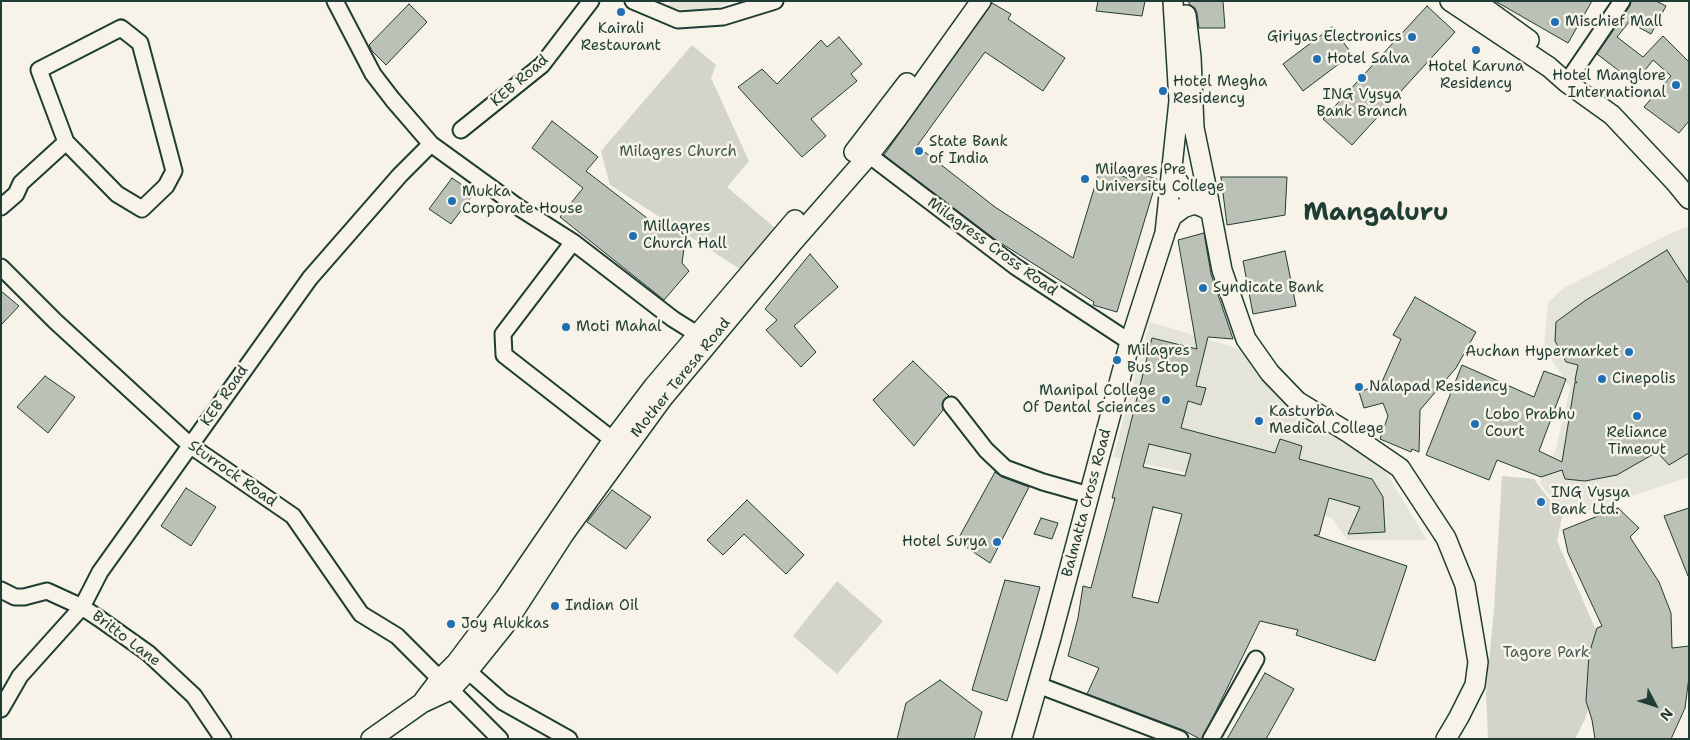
<!DOCTYPE html>
<style>
body{margin:0}
#map{position:relative;width:1690px;height:740px;overflow:hidden;background:#f7f3e8;font-family:"Shantell Sans",sans-serif}
canvas{display:block}
.frame{position:absolute;inset:0;border:2px solid #1f3d34;pointer-events:none}
.north{position:absolute;left:1630px;top:680px;width:50px;height:50px;-webkit-text-stroke:4px #f7f3e8;paint-order:stroke;rotate:130deg;font-size:14px;font-weight:700;line-height:20px;text-align:center;color:#1f3d34}
.north::after{content:'';display:block;margin:auto;width:18px;height:22px;background:#1f3d34;clip-path:polygon(50% 0,100% 100%,50% 72%,0 100%)}
</style>
<div id="map">
<canvas width="1690" height="740"></canvas>
<div class="frame"></div>
<div class="north">N</div>
</div>
<script>
const ctx = document.querySelector('canvas').getContext('2d');
ctx.lineJoin = 'round';
function fillPath(path, color) {
  ctx.fillStyle = color;
  ctx.fill(path, 'evenodd');
}
function toPath(rows) {
  const path = new Path2D();
  for (const r of rows) {
    path.moveTo(r[0], r[1]);
    for (let i = 2; i < r.length; i += 2) path.lineTo(r[i], r[i + 1]);
  }
  return path;
}
function strokePath(path, color, width, dash) {
  ctx.strokeStyle = color;
  ctx.lineWidth = width;
  ctx.lineCap = dash ? 'butt' : 'round';
  ctx.setLineDash(dash || []);
  ctx.stroke(path);
}
function drawText(font, color, halo, rows, align = 'center') {
  ctx.font = font + ' "Shantell Sans",sans-serif';
  ctx.lineWidth = 5;
  ctx.setLineDash([]);
  ctx.textBaseline = 'middle';
  ctx.strokeStyle = halo;
  ctx.fillStyle = color;
  for (const [text, x, y, turn = 0] of rows) {
    ctx.save();
    ctx.translate(x, y);
    ctx.rotate((+turn || 0) * Math.PI / 180);
    ctx.textAlign = isNaN(turn) ? turn : align;
    if (halo) ctx.strokeText(text, 0, 0);
    ctx.fillText(text, 0, 0);
    ctx.restore();
  }
}
const built = toPath([
 [671,1,735,1,702,11,667,8],
 [1689,226,1689,477,1580,513,1558,507,1540,483,1556,449,1570,388,1544,348,1548,303,1564,288,1671,233],
 [1150,322,1240,349,1257,372,1385,471,1427,540,1347,540,1332,518,1183,472,1113,457]
]);
const green = toPath([
 [692,45,716,65,711,78,749,161,727,187,775,228,740,269,610,185,601,151],
 [1502,476,1534,479,1562,517,1557,541,1603,646,1598,677,1585,719,1575,739,1488,739,1486,692,1494,609],
 [837,581,883,621,837,674,793,636]
]);
const building = toPath([
 [1098,1,1145,1,1142,16,1096,11,1098,1],
 [1189,1,1223,1,1225,28,1199,28,1197,13,1195,8,1189,4,1189,1],
 [1495,1,1592,1,1568,43,1495,1],
 [1631,1,1656,1,1666,6,1651,34,1629,22,1617,37,1643,57,1663,36,1689,62,1689,121,1679,133,1644,107,1671,76,1653,60,1635,83,1597,54,1630,6,1631,1],
 [992,3,1011,14,1008,19,1065,58,1043,91,985,52,917,146,995,207,1073,258,1100,169,1131,179,1133,172,1157,179,1117,312,1093,305,1094,302,996,240,884,155,992,3],
 [409,4,427,22,386,65,372,51,369,45,409,4],
 [1427,6,1455,32,1352,145,1323,119,1427,6],
 [1332,27,1352,54,1303,91,1283,64,1332,27],
 [839,37,862,64,851,74,857,81,811,119,826,136,802,157,738,87,762,69,777,84,821,40,827,47,839,37],
 [552,121,598,157,586,171,656,225,664,222,681,230,685,241,682,263,689,271,664,300,560,217,583,188,532,148,552,121],
 [1221,177,1287,177,1285,215,1227,225,1221,177],
 [452,178,474,193,451,224,429,209,452,178],
 [1204,233,1211,274,1233,339,1208,337,1196,386,1206,388,1201,405,1188,401,1181,428,1275,453,1280,439,1302,446,1299,459,1372,479,1383,497,1385,532,1348,534,1360,507,1329,498,1319,535,1314,535,1407,566,1375,661,1296,635,1298,630,1260,621,1215,713,1202,739,1200,739,1183,730,1087,694,1099,668,1068,656,1078,618,1083,586,1091,588,1115,498,1112,498,1152,338,1197,349,1178,240,1204,233],
 [1149,444,1191,454,1185,476,1143,467,1149,444],
 [1153,507,1182,514,1158,603,1132,597,1153,507],
 [1667,250,1689,284,1689,453,1669,465,1657,452,1617,475,1585,481,1565,479,1562,470,1541,477,1497,460,1489,480,1426,455,1462,365,1534,397,1544,371,1566,379,1539,451,1562,462,1575,382,1577,383,1575,380,1578,365,1566,362,1555,341,1556,322,1586,300,1667,250],
 [1285,251,1296,306,1253,314,1243,261,1285,251],
 [810,254,838,287,794,326,816,352,801,367,766,330,777,320,765,309,810,254],
 [1,291,19,306,1,325,1,291],
 [1415,297,1476,332,1456,368,1420,410,1419,452,1412,449,1411,452,1380,439,1388,416,1383,403,1364,408,1359,392,1381,384,1401,339,1393,335,1415,297],
 [913,361,949,396,943,401,943,410,914,446,873,400,913,361],
 [45,376,75,397,48,433,17,407,45,376],
 [995,472,1002,477,1029,487,990,563,957,541,995,472],
 [186,488,216,507,191,546,161,526,186,488],
 [612,490,651,517,626,549,587,522,612,490],
 [747,500,804,555,786,574,744,534,723,555,707,540,747,500],
 [1618,508,1639,528,1630,537,1659,582,1671,613,1672,648,1689,646,1689,677,1685,708,1671,739,1595,739,1592,720,1586,701,1589,654,1597,628,1602,626,1568,553,1563,530,1618,508],
 [1689,508,1689,576,1688,576,1664,516,1689,508],
 [1041,518,1058,523,1052,539,1034,534,1041,518],
 [1005,580,1040,587,1007,701,972,690,1005,580],
 [1265,673,1294,689,1266,739,1227,739,1265,673],
 [940,680,982,712,974,739,897,739,906,703,940,680]
]);
const minor = toPath([
 [335,1,373,74,393,100,431,144,518,207,573,242,673,319,697,334],
 [633,1,678,20,723,17,775,1],
 [1573,73,1622,1],
 [461,130,542,65,591,1],
 [861,149,1016,267,1130,342],
 [1,207,16,194,21,183,66,142,39,70,121,28,140,43,174,171,166,186,142,209,117,194,66,142],
 [573,242,503,334,504,355,613,440],
 [1,267,55,321,191,446,293,516,361,614,397,636,500,739],
 [951,405,986,450,1005,468,1043,482,1089,495],
 [1,590,15,597,24,597,47,591,82,607,100,619,148,653,194,696,223,739],
 [468,671,503,702,569,739],
 [1038,685,1180,739],
 [1,709,20,676,82,607,100,572,310,278,400,175,431,144],
 [1211,739,1256,659]
]);
const major = toPath([
 [1450,1,1549,67,1566,82,1612,115,1675,182,1689,199],
 [1475,1,1529,40],
 [854,152,907,83],
 [1172,171,1180,185,1187,192,1194,193,1200,191,1203,187,1205,181,1194,128,1191,57,1186,15],
 [1205,181,1222,270,1246,339,1270,373,1297,401,1349,433,1400,468,1446,538,1465,585,1478,662,1475,685,1459,717,1446,739],
 [1167,228,1172,216,1183,208,1194,204,1203,207,1211,212],
 [424,700,440,679,456,663,505,598,613,440,654,386,795,220],
 [371,739,422,703,450,690,468,671,505,625,564,534,662,399,793,242,869,155,896,120,981,1],
 [1022,739,1051,638,1130,342,1165,233,1179,101,1173,1]
]);
const markers = [
 [621,12,5,"#1f6fb2"],
 [1555,22,5,"#1f6fb2"],
 [1412,37,5,"#1f6fb2"],
 [1476,50,5,"#1f6fb2"],
 [1317,59,5,"#1f6fb2"],
 [1362,78,5,"#1f6fb2"],
 [1676,85,5,"#1f6fb2"],
 [1163,91,5,"#1f6fb2"],
 [919,151,5,"#1f6fb2"],
 [1085,179,5,"#1f6fb2"],
 [452,201,5,"#1f6fb2"],
 [633,236,5,"#1f6fb2"],
 [1203,288,5,"#1f6fb2"],
 [566,327,5,"#1f6fb2"],
 [1629,352,5,"#1f6fb2"],
 [1117,360,5,"#1f6fb2"],
 [1602,379,5,"#1f6fb2"],
 [1359,387,5,"#1f6fb2"],
 [1166,400,5,"#1f6fb2"],
 [1637,416,5,"#1f6fb2"],
 [1259,421,5,"#1f6fb2"],
 [1475,424,5,"#1f6fb2"],
 [1541,502,5,"#1f6fb2"],
 [997,542,5,"#1f6fb2"],
 [555,606,5,"#1f6fb2"],
 [451,624,5,"#1f6fb2"]
];
const poiNames = [
 ["Mischief Mall",1565,22],
 ["Kairali",621,29,"center"],
 ["Restaurant",621,46,"center"],
 ["Giriyas Electronics",1402,37,"right"],
 ["Hotel Salva",1327,59],
 ["Hotel Karuna",1476,67,"center"],
 ["Residency",1476,84,"center"],
 ["Hotel Manglore",1666,76,"right"],
 ["International",1666,93,"right"],
 ["Hotel Megha",1173,82],
 ["Residency",1173,99],
 ["ING Vysya",1362,95,"center"],
 ["Bank Branch",1362,112,"center"],
 ["State Bank",929,142],
 ["of India",929,159],
 ["Milagres Pre",1095,170],
 ["University College",1095,187],
 ["Mukka",462,192],
 ["Corporate House",462,209],
 ["Millagres",643,227],
 ["Church Hall",643,244],
 ["Syndicate Bank",1213,288],
 ["Moti Mahal",576,327],
 ["Milagres",1127,351],
 ["Bus Stop",1127,368],
 ["Auchan Hypermarket",1619,352,"right"],
 ["Cinepolis",1612,379],
 ["Nalapad Residency",1369,387],
 ["Manipal College",1156,391,"right"],
 ["Of Dental Sciences",1156,408,"right"],
 ["Kasturba",1269,412],
 ["Medical College",1269,429],
 ["Lobo Prabhu",1485,415],
 ["Court",1485,432],
 ["Reliance",1637,433,"center"],
 ["Timeout",1637,450,"center"],
 ["ING Vysya",1551,493],
 ["Bank Ltd.",1551,510],
 ["Hotel Surya",987,542,"right"],
 ["Indian Oil",565,606],
 ["Joy Alukkas",461,624]
];
const streetNames = [
 ["KEB Road",520,81,-41],
 ["Milagress Cross Road",992,247,36],
 ["Mother Teresa Road",681,378,-51],
 ["KEB Road",225,396,-55],
 ["Sturrock Road",232,474,35],
 ["Balmatta Cross Road",1087,503,-75],
 ["Britto Lane",126,639,37]
];
const parkNames = [
 ["Milagres Church",678,152],
 ["Tagore Park",1546,653]
];
const townNames = [
 ["Mangaluru",1376,213]
];
fillPath(built, '#e5e4d9');
fillPath(green, '#d3d5ca');
fillPath(building, '#bbc1b6');
strokePath(building, '#1f3d34', 1);
strokePath(minor, '#1f3d34', 19);
strokePath(major, '#1f3d34', 22);
strokePath(minor, '#f7f3e8', 15);
strokePath(major, '#f7f3e8', 19);
for (const [x, y, r, color] of markers) {
  const dot = new Path2D();
  dot.arc(x, y, r, 0, 2 * Math.PI);
  ctx.fillStyle = color;
  ctx.fill(dot);
  strokePath(dot, '#f7f3e8', 2);
}
drawText('15px', '#1f3d34', '#f7f3e8', poiNames, 'left');
drawText('15px', '#1f3d34', '#f7f3e8', streetNames);
drawText('15px', '#435b52', '#f7f3e8', parkNames);
drawText('bold 25px', '#1f3d34', '#f7f3e8', townNames);
</script>
